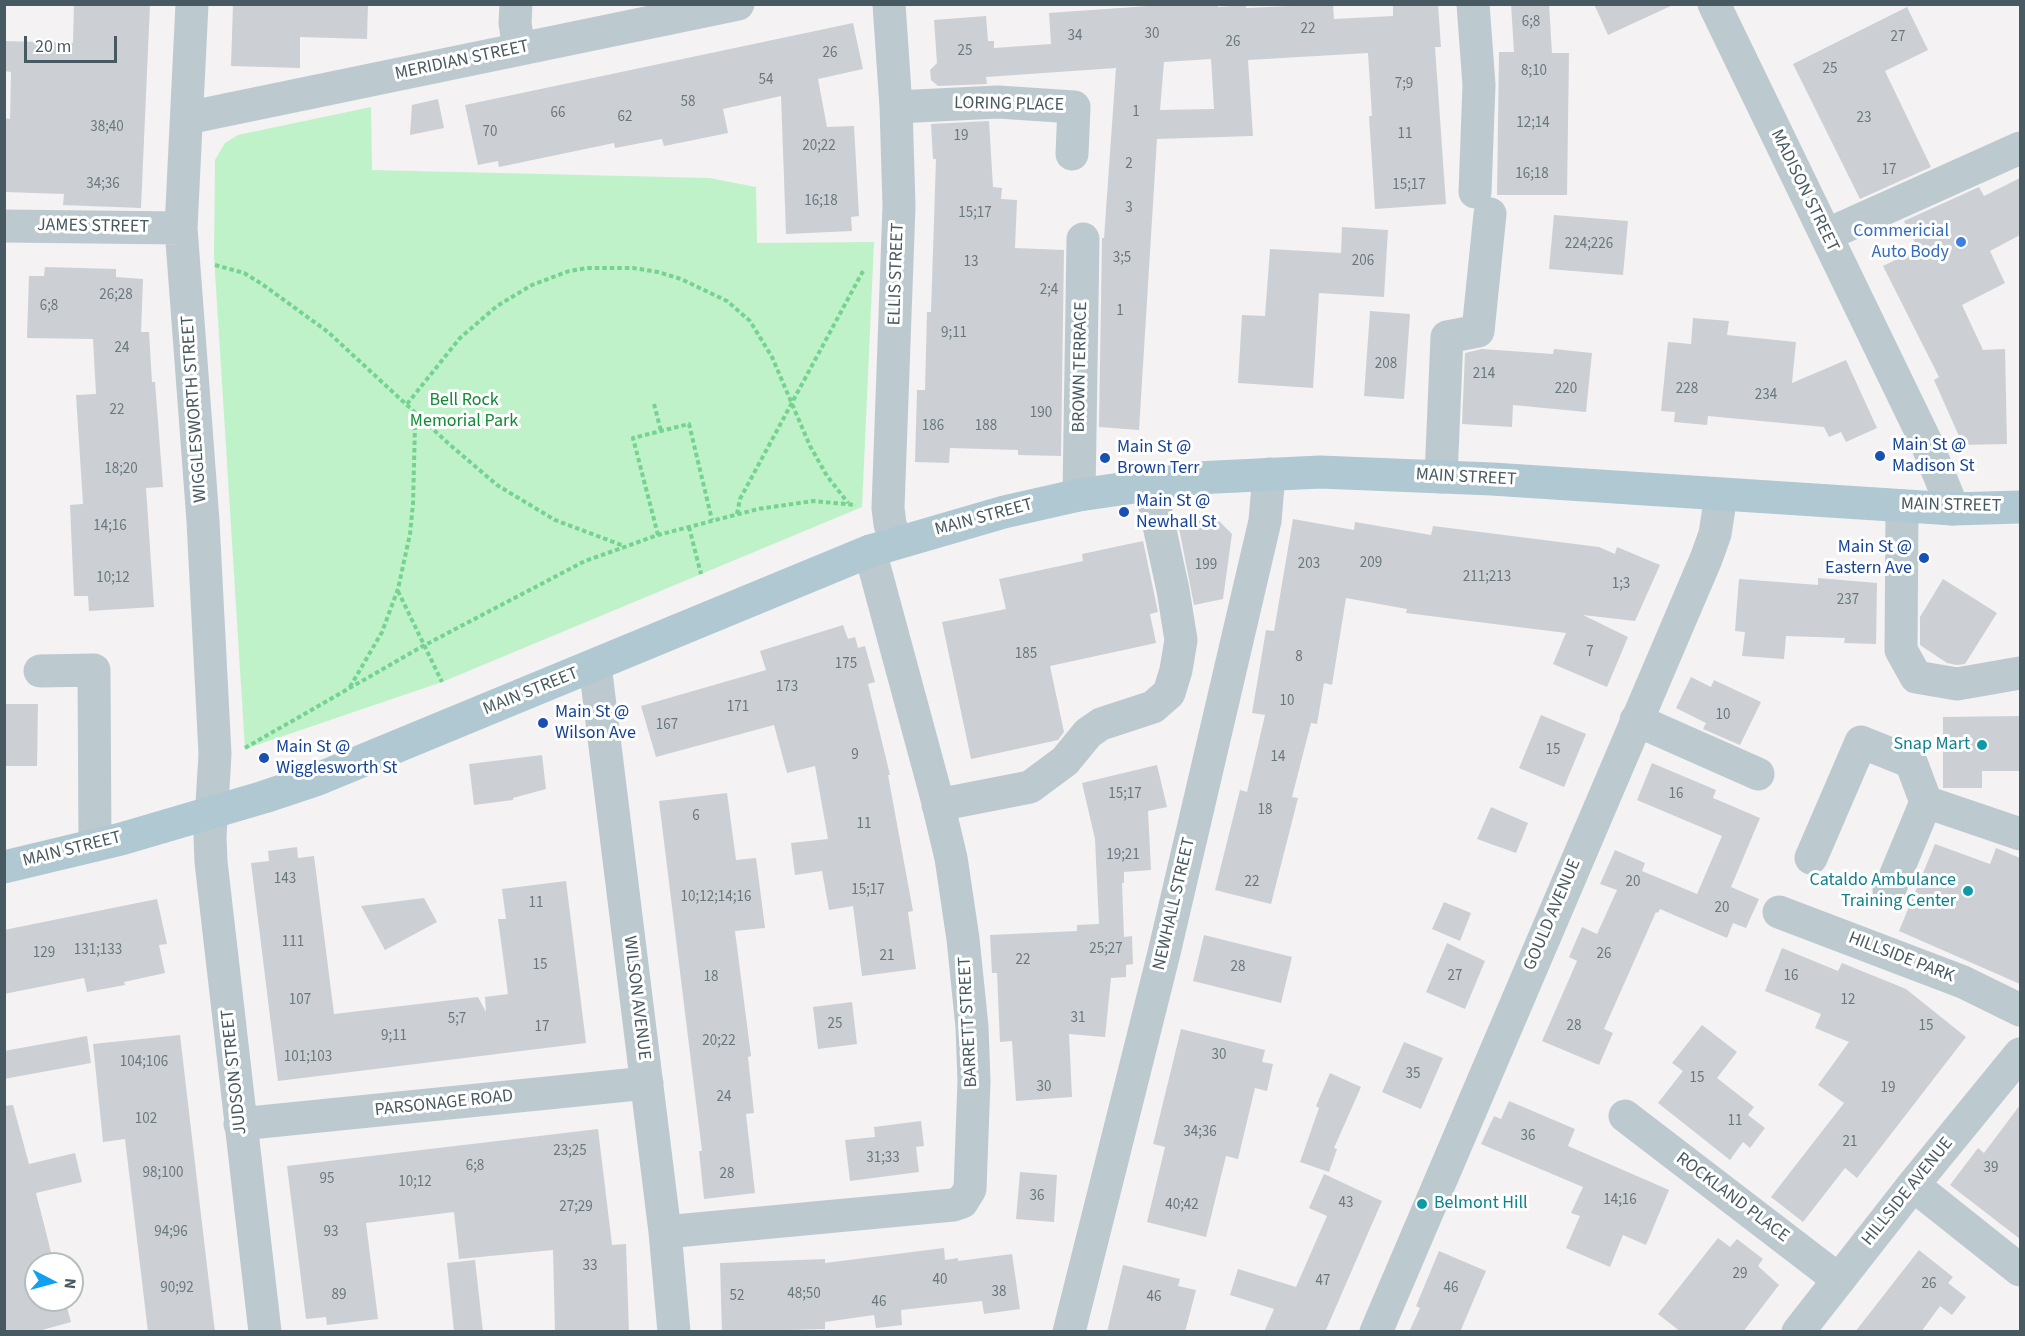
<!DOCTYPE html>
<style>
body{margin:0}
#map{position:relative;width:2025px;height:1336px;overflow:hidden;background:#f4f2f2;font-family:"Source Sans 3",sans-serif}
canvas{display:block}
.frame{position:absolute;inset:0;border:6px solid #485a61;pointer-events:none}
.north{position:absolute;left:24px;top:1252px;width:60px;height:60px;box-sizing:border-box;background:#fff;border:2px solid #b6bdc0;border-radius:50%;rotate:96deg;font-size:16px;font-weight:700;line-height:24px;text-align:center;color:#485a61}
.north::after{content:'';display:block;margin:auto;width:21px;height:27px;background:#10a0f0;clip-path:polygon(50% 0,100% 100%,50% 72%,0 100%)}
.scale{position:absolute;left:24px;top:36px;width:93px;height:27px;box-sizing:border-box;border:3px solid #485a61;border-top:0;padding-left:8px;font-size:18px;line-height:21px;white-space:nowrap;color:#485a61;-webkit-text-stroke:4px #fff;paint-order:stroke}
</style>
<div id="map">
<canvas width="2025" height="1336"></canvas>
<div class="frame"></div>
<div class="north">N</div>
<div class="scale">20 m</div>
</div>
<script>
const ctx = document.querySelector('canvas').getContext('2d');
ctx.lineJoin = 'round';
function fillPath(path, color) {
  ctx.fillStyle = color;
  ctx.fill(path, 'evenodd');
}
function toPath(rows) {
  const path = new Path2D();
  for (const r of rows) {
    path.moveTo(r[0], r[1]);
    for (let i = 2; i < r.length; i += 2) path.lineTo(r[i], r[i + 1]);
  }
  return path;
}
function strokePath(path, color, width, dash) {
  ctx.strokeStyle = color;
  ctx.lineWidth = width;
  ctx.lineCap = dash ? 'butt' : 'round';
  ctx.setLineDash(dash || []);
  ctx.stroke(path);
}
function drawText(font, color, halo, rows, align = 'center') {
  ctx.font = font + ' "Source Sans 3",sans-serif';
  ctx.lineWidth = 6;
  ctx.setLineDash([]);
  ctx.textBaseline = 'middle';
  ctx.strokeStyle = halo;
  ctx.fillStyle = color;
  for (const [text, x, y, turn = 0] of rows) {
    ctx.save();
    ctx.translate(x, y);
    ctx.rotate((+turn || 0) * Math.PI / 180);
    ctx.textAlign = isNaN(turn) ? turn : align;
    if (halo) ctx.strokeText(text, 0, 0);
    ctx.fillText(text, 0, 0);
    ctx.restore();
  }
}
const green = toPath([
 [371,107,372,170,709,178,756,187,757,243,874,242,862,507,442,682,245,749,214,256,215,160,225,143,238,135]
]);
const building = toPath([
 [74,4,150,4,141,208,63,205,64,194,4,192,4,118,10,119,11,72,4,71,4,41,73,43],
 [233,4,368,4,367,39,300,37,300,68,231,66],
 [1177,4,1217,4,1218,7,1246,5,1246,8,1333,4,1334,19,1393,16,1393,4,1438,4,1441,47,1435,47,1446,204,1375,209,1369,116,1372,116,1368,53,1248,60,1253,136,1157,139,1139,430,1099,427,1102,238,1104,238,1116,68,986,77,987,84,938,86,931,80,930,70,937,63,934,20,986,16,988,41,994,41,994,48,1051,44,1049,13],
 [1211,59,1214,109,1160,110,1164,62],
 [1511,4,1549,4,1552,53,1569,53,1567,195,1497,195,1499,52,1514,52],
 [1594,4,1675,4,1608,35],
 [1907,7,1928,50,1885,71,1931,167,1860,199,1793,64],
 [853,23,863,69,818,79,827,127,854,126,859,216,851,217,852,231,786,234,781,96,723,109,728,133,664,146,662,139,615,148,614,143,499,167,498,161,478,165,465,105],
 [438,99,444,128,410,135,412,105],
 [989,121,993,187,1002,188,1001,199,1017,200,1015,248,1064,250,1061,456,1018,455,1018,450,950,448,949,463,915,462,917,390,925,390,927,312,931,312,936,159,933,159,931,124],
 [2020,178,2020,235,1990,251,2005,283,1962,305,1983,350,2005,349,2007,444,1963,445,1934,380,1939,377,1883,266,1918,249,1904,221,1979,187,1984,196],
 [1554,215,1628,221,1623,275,1549,269],
 [1342,227,1388,230,1384,297,1319,293,1313,388,1238,383,1242,315,1265,316,1270,249,1341,253],
 [45,267,116,269,116,277,143,279,141,332,149,332,152,382,155,382,163,487,146,488,154,607,89,611,88,596,74,596,70,505,83,504,76,395,96,394,93,339,27,338,29,276,44,276],
 [1370,311,1410,314,1404,399,1364,396],
 [1693,318,1729,321,1727,335,1796,342,1792,383,1846,360,1877,428,1846,442,1841,432,1829,437,1824,427,1708,416,1707,425,1674,422,1675,412,1661,411,1668,342,1691,344],
 [1482,349,1553,354,1554,349,1592,353,1586,412,1513,405,1512,427,1462,424,1465,353],
 [1217,519,1232,534,1223,599,1194,605,1178,523],
 [1293,519,1354,530,1355,522,1431,535,1433,526,1599,547,1615,554,1617,547,1660,565,1635,621,1583,615,1628,637,1607,687,1553,664,1566,633,1406,613,1407,609,1346,598,1332,685,1324,683,1317,724,1311,723,1292,797,1298,798,1271,904,1215,890,1240,790,1247,792,1265,715,1252,713,1266,630,1274,631],
 [1143,541,1158,612,1150,614,1156,643,1050,666,1064,732,1058,740,971,759,942,622,1006,609,999,579,1083,561,1082,554],
 [1818,578,1877,583,1876,644,1844,643,1845,638,1786,636,1784,659,1742,656,1745,632,1735,631,1739,579,1818,585],
 [1943,579,1997,613,1965,664,1957,665,1947,663,1920,645,1920,617],
 [843,625,848,639,855,637,858,648,865,646,875,682,868,684,890,775,888,775,913,911,908,912,916,969,862,976,853,906,829,910,822,871,795,875,791,843,828,839,815,766,787,773,774,725,656,757,641,706,766,670,760,651],
 [1691,677,1711,687,1714,680,1761,702,1740,745,1703,729,1706,723,1676,708],
 [4,704,38,704,37,766,4,766],
 [1541,715,1586,734,1564,787,1519,768],
 [2020,716,2020,771,1982,771,1982,788,1943,788,1943,717],
 [542,755,546,789,513,798,513,800,474,805,469,764],
 [1652,763,1716,790,1713,798,1760,818,1731,887,1759,899,1746,928,1733,923,1727,938,1660,909,1658,913,1656,912,1604,1029,1613,1033,1599,1065,1542,1041,1577,961,1569,957,1582,927,1597,934,1617,890,1600,884,1615,850,1645,863,1642,871,1697,894,1722,836,1637,800],
 [1157,765,1167,807,1148,811,1151,870,1124,872,1124,883,1122,883,1124,937,1132,936,1133,964,1126,965,1126,977,1111,978,1105,1037,1069,1034,1072,1097,1016,1101,1012,1041,1000,1042,997,973,992,973,990,935,1077,931,1077,925,1099,924,1095,839,1082,783],
 [727,793,736,860,756,858,765,928,735,931,751,1056,748,1057,754,1113,746,1114,755,1193,704,1199,699,1151,702,1151,659,801],
 [1491,807,1528,823,1516,853,1477,839],
 [1935,844,1990,864,1996,848,2020,858,2020,984,1899,931],
 [297,847,298,858,314,856,334,1014,478,997,486,1012,485,997,508,994,498,919,506,919,502,889,566,881,586,1043,278,1081,251,863,269,861,268,851],
 [424,898,437,922,385,950,361,906],
 [157,899,167,944,159,945,165,973,124,982,125,985,87,992,84,978,4,994,4,930],
 [1444,902,1471,913,1460,941,1432,929],
 [1204,935,1292,957,1281,1003,1193,981],
 [1447,943,1485,961,1465,1009,1426,992],
 [1782,948,1838,971,1842,963,1906,989,1966,1037,1857,1178,1845,1168,1803,1222,1771,1197,1844,1103,1818,1085,1849,1042,1815,1028,1821,1014,1765,991],
 [852,1002,857,1044,818,1049,813,1007],
 [1702,1025,1737,1052,1717,1078,1754,1107,1748,1115,1765,1128,1750,1148,1743,1142,1730,1160,1658,1103,1683,1071,1672,1063],
 [1181,1029,1265,1050,1262,1062,1273,1064,1267,1091,1255,1088,1238,1159,1226,1156,1206,1237,1147,1222,1165,1147,1153,1144],
 [180,1035,207,1266,215,1332,148,1332,125,1139,103,1142,93,1044],
 [87,1036,91,1063,4,1079,4,1051],
 [1404,1042,1443,1058,1421,1109,1382,1092],
 [1330,1073,1361,1087,1334,1148,1337,1149,1329,1172,1300,1162,1319,1108,1316,1106],
 [1509,1101,1575,1129,1568,1146,1669,1190,1646,1245,1623,1235,1610,1267,1566,1248,1580,1216,1571,1213,1583,1187,1481,1144,1494,1116,1501,1119],
 [13,1105,29,1164,75,1153,82,1182,36,1193,54,1264,36,1264,36,1300,65,1300,71,1322,35,1332,4,1332,4,1106],
 [2020,1105,2020,1239,1950,1185,1978,1148,1984,1153],
 [921,1121,924,1146,916,1147,919,1172,850,1181,845,1140,875,1137,874,1127],
 [598,1129,612,1245,626,1244,629,1332,555,1332,553,1250,459,1259,454,1212,366,1223,378,1319,327,1325,326,1317,306,1319,287,1166],
 [1020,1172,1057,1175,1054,1222,1016,1219],
 [1324,1174,1382,1201,1325,1332,1264,1332,1274,1309,1230,1295,1238,1269,1296,1287,1327,1216,1309,1208],
 [1718,1238,1730,1247,1737,1239,1763,1259,1758,1266,1779,1285,1743,1332,1681,1332,1658,1314],
 [944,1248,945,1260,958,1258,958,1261,1012,1254,1020,1309,984,1314,982,1301,901,1310,902,1325,876,1328,874,1315,825,1322,825,1329,722,1332,720,1263,825,1259,825,1263],
 [1919,1250,1953,1277,1948,1283,1966,1297,1952,1315,1940,1306,1921,1332,1855,1332],
 [1439,1251,1486,1271,1460,1332,1409,1332,1420,1308,1416,1306],
 [475,1260,483,1332,454,1332,447,1263],
 [1123,1265,1180,1279,1178,1286,1196,1290,1185,1332,1107,1332]
]);
const path = toPath([
 [215,265,244,273,262,284,328,332,449,444,497,485,555,520,624,546],
 [407,404,460,338,497,306,532,285,569,271,587,268,633,268,658,272,681,279,727,301,750,321,772,357,810,446,827,476,848,503],
 [654,404,661,431],
 [737,514,740,499,863,271],
 [689,527,701,574],
 [658,535,633,438,689,424,712,520],
 [398,591,442,682],
 [350,687,382,632,398,589,410,534,413,504,415,425,419,416],
 [245,748,423,646,585,561,658,535,758,509,813,501,856,505]
]);
const minor = toPath([
 [192,4,181,228,203,521,215,754,210,837,211,862,265,1332],
 [516,4,515,23,519,49],
 [889,4,896,107,899,206,888,508,890,524,896,542],
 [1473,4,1479,85,1475,192],
 [1714,4,1926,442,1953,509],
 [896,107,998,102,1074,107,1072,154],
 [187,118,738,4],
 [4,226,181,228],
 [1826,235,2020,148],
 [1441,477,1447,337,1478,331,1490,214],
 [1079,495,1083,239],
 [1902,506,1901,650,1916,677,1957,684,2020,673],
 [595,665,665,1232,674,1332],
 [40,671,94,670,95,845],
 [1636,720,1758,774],
 [938,805,1030,787,1065,761,1088,733,1101,724,1153,707,1169,693,1176,670,1181,640,1173,590,1150,484],
 [1811,858,1861,742,1911,762,1926,802,2020,834],
 [1889,891,1926,802],
 [1779,912,1963,982,2020,1010],
 [1625,1116,1839,1280],
 [240,1124,647,1083],
 [1913,1185,2020,1270],
 [665,1232,953,1205,962,1202,970,1189,974,1081,972,1027,963,939,951,858,936,795,870,551],
 [1069,1332,1164,953,1265,521,1269,474],
 [1376,1332,1706,559,1715,534,1721,495],
 [1798,1332,1913,1185,2020,1054]
]);
const major = toPath([
 [4,867,121,839,264,797,318,779,870,551,1004,512,1079,495,1196,478,1320,472,1492,479,1953,509,2020,507]
]);
const markers = [
 [1961,242,6,"#3f7fe0"],
 [1880,456,6,"#1a4fb4"],
 [1105,458,6,"#1a4fb4"],
 [1124,512,6,"#1a4fb4"],
 [1924,558,6,"#1a4fb4"],
 [543,723,6,"#1a4fb4"],
 [1982,745,6,"#0f9aa8"],
 [264,758,6,"#1a4fb4"],
 [1968,891,6,"#0f9aa8"],
 [1422,1204,6,"#0f9aa8"]
];
const numberNames = [
 ["6;8",1531,23],
 ["22",1308,30],
 ["30",1152,35],
 ["34",1075,37],
 ["27",1898,38],
 ["26",1233,43],
 ["25",965,52],
 ["26",830,54],
 ["25",1830,70],
 ["8;10",1534,72],
 ["54",766,81],
 ["7;9",1404,85],
 ["58",688,103],
 ["1",1136,113],
 ["66",558,114],
 ["62",625,118],
 ["23",1864,119],
 ["12;14",1533,124],
 ["38;40",107,128],
 ["70",490,133],
 ["11",1405,135],
 ["19",961,137],
 ["20;22",819,147],
 ["2",1129,165],
 ["17",1889,171],
 ["16;18",1532,175],
 ["34;36",103,185],
 ["15;17",1409,186],
 ["16;18",821,202],
 ["3",1129,209],
 ["15;17",975,214],
 ["224;226",1589,245],
 ["3;5",1122,259],
 ["206",1363,262],
 ["13",971,263],
 ["2;4",1049,291],
 ["26;28",116,296],
 ["6;8",49,307],
 ["1",1120,312],
 ["9;11",954,334],
 ["24",122,349],
 ["208",1386,365],
 ["214",1484,375],
 ["220",1566,390],
 ["228",1687,390],
 ["234",1766,396],
 ["22",117,411],
 ["190",1041,414],
 ["186",933,427],
 ["188",986,427],
 ["18;20",121,470],
 ["14;16",110,527],
 ["209",1371,564],
 ["203",1309,565],
 ["199",1206,566],
 ["211;213",1487,578],
 ["10;12",113,579],
 ["1;3",1621,585],
 ["237",1848,601],
 ["7",1590,653],
 ["185",1026,655],
 ["8",1299,658],
 ["175",846,665],
 ["173",787,688],
 ["10",1287,702],
 ["171",738,708],
 ["10",1723,716],
 ["167",667,726],
 ["15",1553,751],
 ["9",855,756],
 ["14",1278,758],
 ["15;17",1125,795],
 ["16",1676,795],
 ["18",1265,811],
 ["6",696,817],
 ["11",864,825],
 ["19;21",1123,856],
 ["143",285,880],
 ["22",1252,883],
 ["20",1633,883],
 ["15;17",868,891],
 ["10;12;14;16",716,898],
 ["11",536,904],
 ["20",1722,909],
 ["111",293,943],
 ["25;27",1106,950],
 ["131;133",98,951],
 ["129",44,954],
 ["26",1604,955],
 ["21",887,957],
 ["22",1023,961],
 ["15",540,966],
 ["28",1238,968],
 ["27",1455,977],
 ["16",1791,977],
 ["18",711,978],
 ["107",300,1001],
 ["12",1848,1001],
 ["31",1078,1019],
 ["5;7",457,1020],
 ["25",835,1025],
 ["28",1574,1027],
 ["15",1926,1027],
 ["17",542,1028],
 ["9;11",394,1037],
 ["20;22",719,1042],
 ["30",1219,1056],
 ["101;103",308,1058],
 ["104;106",144,1063],
 ["35",1413,1075],
 ["15",1697,1079],
 ["30",1044,1088],
 ["19",1888,1089],
 ["24",724,1098],
 ["102",146,1120],
 ["11",1735,1122],
 ["34;36",1200,1133],
 ["36",1528,1137],
 ["21",1850,1143],
 ["23;25",570,1152],
 ["31;33",883,1159],
 ["6;8",475,1167],
 ["39",1991,1169],
 ["98;100",163,1174],
 ["28",727,1175],
 ["95",327,1180],
 ["10;12",415,1183],
 ["36",1037,1197],
 ["14;16",1620,1201],
 ["43",1346,1204],
 ["40;42",1182,1206],
 ["27;29",576,1208],
 ["94;96",171,1233],
 ["93",331,1233],
 ["33",590,1267],
 ["29",1740,1275],
 ["40",940,1281],
 ["47",1323,1282],
 ["26",1929,1285],
 ["90;92",177,1289],
 ["46",1451,1289],
 ["38",999,1293],
 ["48;50",804,1295],
 ["89",339,1296],
 ["52",737,1297],
 ["46",1154,1298],
 ["46",879,1303]
];
const streetNames = [
 ["MERIDIAN STREET",462,61,-12],
 ["LORING PLACE",1009,105,1],
 ["MADISON STREET",1804,191,64],
 ["JAMES STREET",93,227,1],
 ["ELLIS STREET",897,274,-88],
 ["BROWN TERRACE",1081,367,-89],
 ["WIGGLESWORTH STREET",195,409,-94],
 ["MAIN STREET",1466,478,3],
 ["MAIN STREET",1951,506,1],
 ["MAIN STREET",984,518,-15],
 ["MAIN STREET",531,692,-22],
 ["MAIN STREET",72,850,-14],
 ["NEWHALL STREET",1175,904,-77],
 ["GOULD AVENUE",1553,915,-67],
 ["HILLSIDE PARK",1901,958,21],
 ["WILSON AVENUE",636,998,83],
 ["BARRETT STREET",969,1022,-93],
 ["JUDSON STREET",235,1072,-96],
 ["PARSONAGE ROAD",444,1104,-6],
 ["HILLSIDE AVENUE",1908,1192,-51],
 ["ROCKLAND PLACE",1732,1198,37]
];
const shopNames = [
 ["Commericial",1949,232],
 ["Auto Body",1949,253]
];
const parkNames = [
 ["Bell Rock",464,401],
 ["Memorial Park",464,422]
];
const transitNames = [
 ["Main St @",1892,446],
 ["Madison St",1892,467],
 ["Main St @",1117,448],
 ["Brown Terr",1117,469],
 ["Main St @",1136,502],
 ["Newhall St",1136,523],
 ["Main St @",1912,548,"right"],
 ["Eastern Ave",1912,569,"right"],
 ["Main St @",555,713],
 ["Wilson Ave",555,734],
 ["Main St @",276,748],
 ["Wigglesworth St",276,769]
];
const cultureNames = [
 ["Snap Mart",1970,745],
 ["Cataldo Ambulance",1956,881],
 ["Training Center",1956,902],
 ["Belmont Hill",1434,1204,"left"]
];
fillPath(green, '#bff2c8');
fillPath(building, '#ccd0d4');
strokePath(path, '#75d391', 4, [4.5, 3]);
strokePath(minor, '#bccacf', 33);
strokePath(major, '#b0c8d1', 33);
for (const [x, y, r, color] of markers) {
  const dot = new Path2D();
  dot.arc(x, y, r, 0, 2 * Math.PI);
  ctx.fillStyle = color;
  ctx.fill(dot);
  strokePath(dot, '#fff', 2);
}
drawText('15px', '#69787e', null, numberNames);
drawText('18px', '#485a61', '#fff', streetNames);
drawText('18px', '#366cbe', '#fff', shopNames, 'right');
drawText('18px', '#128935', '#fff', parkNames);
drawText('18px', '#164399', '#fff', transitNames, 'left');
drawText('18px', '#0d838f', '#fff', cultureNames, 'right');
</script>
